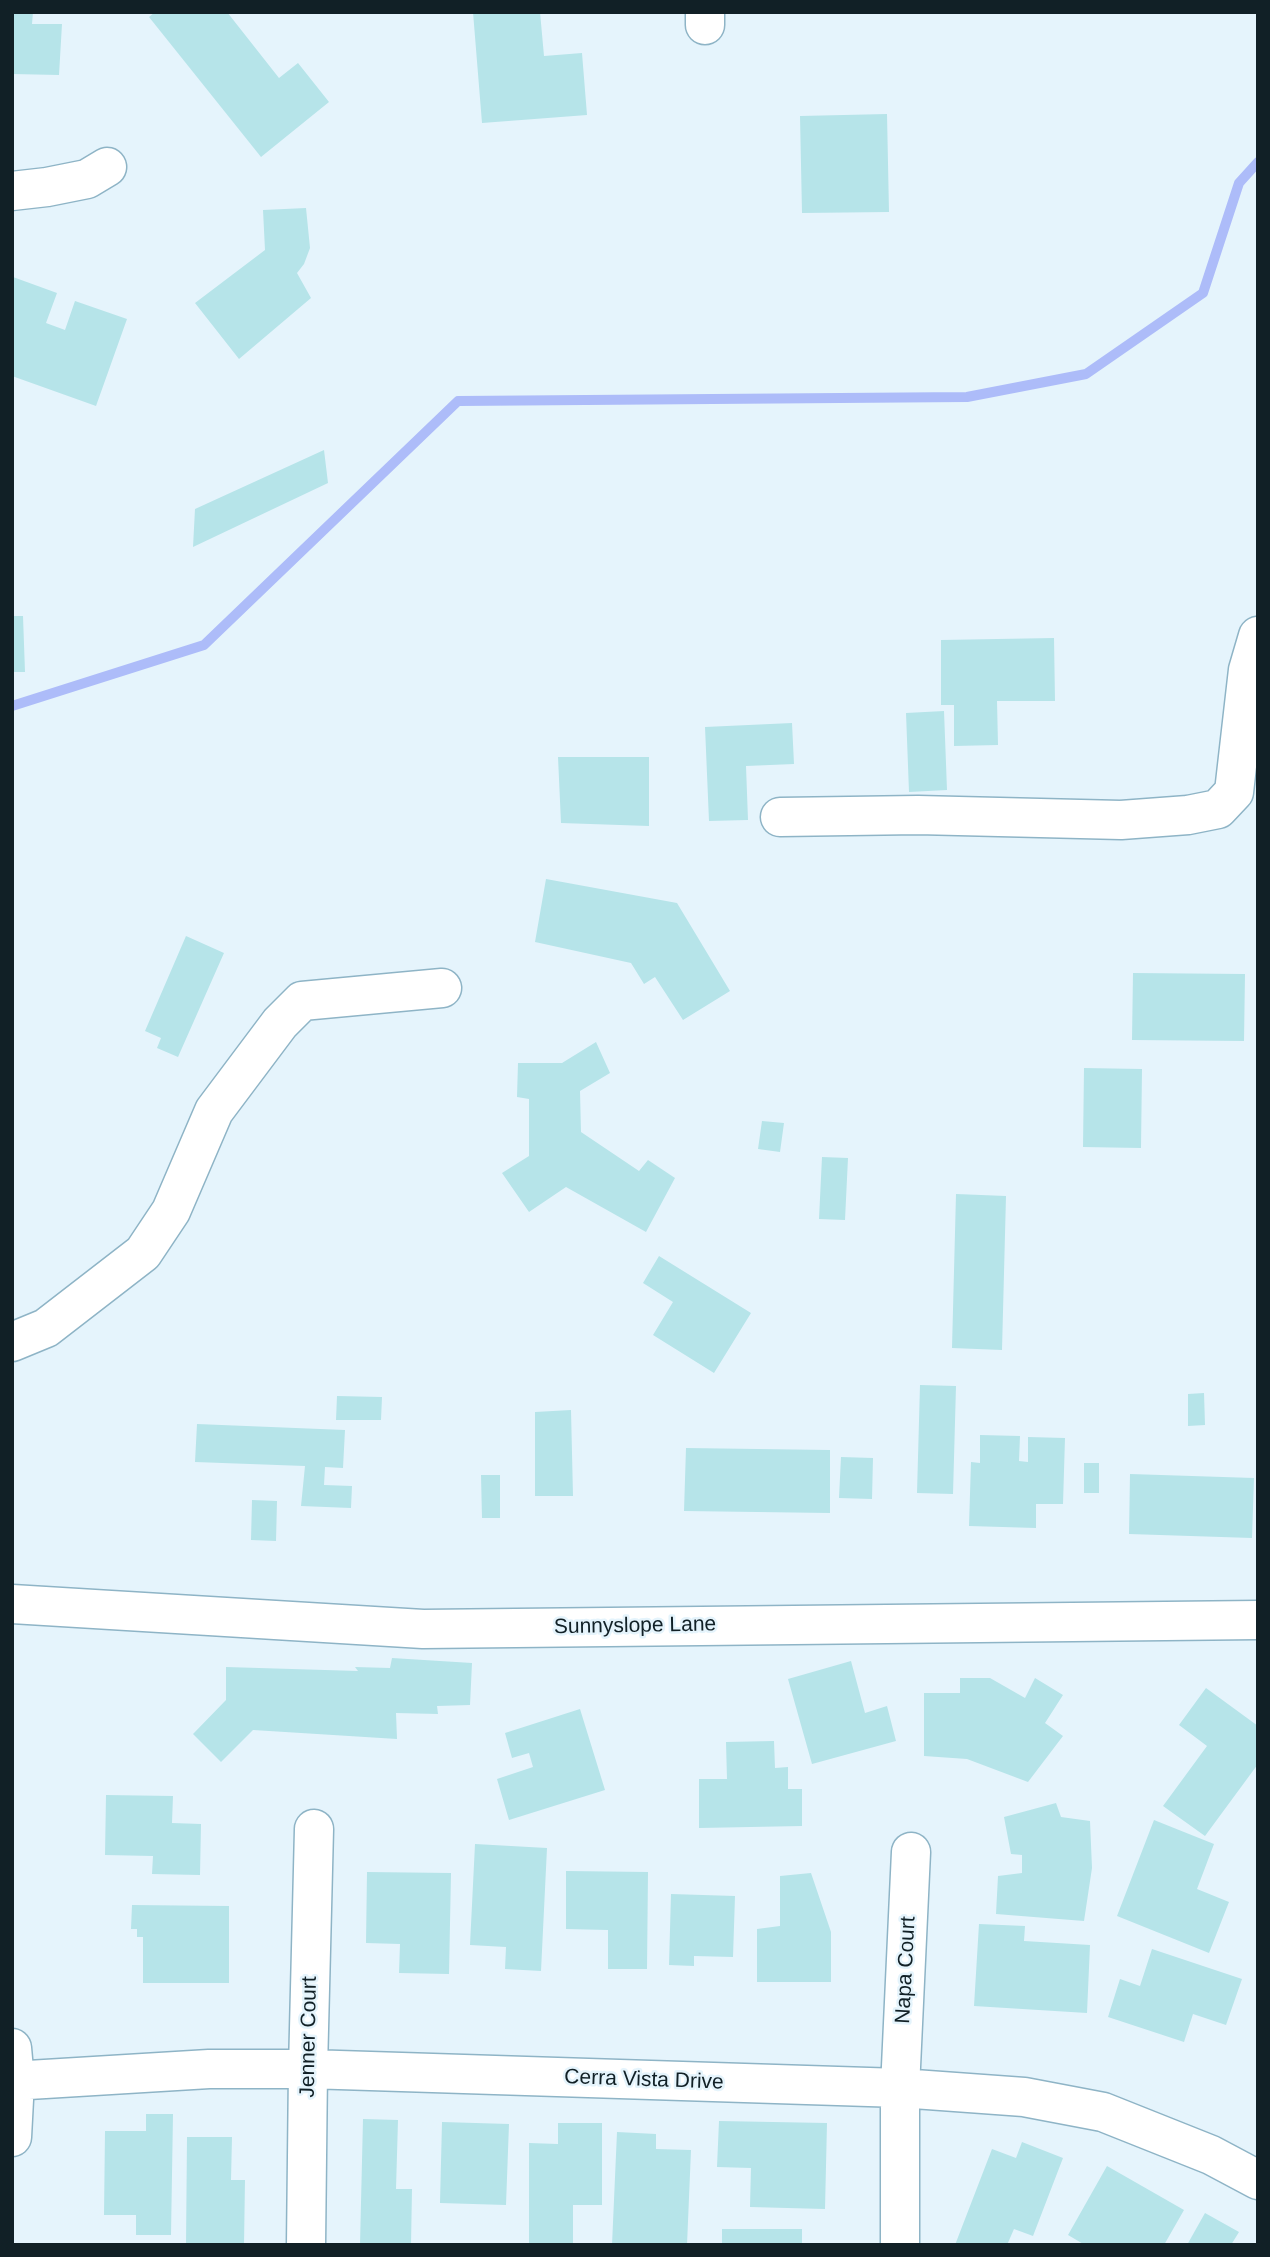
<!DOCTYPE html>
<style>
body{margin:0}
#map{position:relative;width:1270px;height:2257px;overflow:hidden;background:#e5f4fc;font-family:Arial,sans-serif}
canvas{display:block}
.frame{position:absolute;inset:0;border:14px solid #112026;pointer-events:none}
</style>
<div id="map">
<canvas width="1270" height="2257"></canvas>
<div class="frame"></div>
</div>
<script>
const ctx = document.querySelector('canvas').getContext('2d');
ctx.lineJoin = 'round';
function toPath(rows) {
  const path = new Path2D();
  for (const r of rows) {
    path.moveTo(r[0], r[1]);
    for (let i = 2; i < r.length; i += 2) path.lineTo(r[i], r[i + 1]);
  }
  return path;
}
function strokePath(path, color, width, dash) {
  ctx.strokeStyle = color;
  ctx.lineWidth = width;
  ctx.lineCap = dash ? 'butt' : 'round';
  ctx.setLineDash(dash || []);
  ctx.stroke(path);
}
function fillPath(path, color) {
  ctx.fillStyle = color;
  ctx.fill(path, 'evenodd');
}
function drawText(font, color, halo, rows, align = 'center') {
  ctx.font = font + ' Arial,sans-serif';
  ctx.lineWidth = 5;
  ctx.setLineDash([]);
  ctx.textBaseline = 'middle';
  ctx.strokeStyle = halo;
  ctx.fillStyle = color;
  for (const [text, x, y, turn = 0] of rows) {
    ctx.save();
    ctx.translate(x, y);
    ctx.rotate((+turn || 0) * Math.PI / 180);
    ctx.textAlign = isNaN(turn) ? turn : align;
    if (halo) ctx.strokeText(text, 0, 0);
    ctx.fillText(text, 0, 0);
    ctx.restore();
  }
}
const stream = toPath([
 [12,706,204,645,458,401,967,397,1086,374,1203,293,1239,183,1258,162]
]);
const building = toPath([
 [12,12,33,12,32,24,62,24,59,75,12,74],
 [155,12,227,12,279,78,298,63,329,102,261,157,149,17],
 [473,12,540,12,544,56,582,53,587,115,482,123],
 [887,114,889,212,802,213,800,116],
 [306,208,310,248,304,264,297,273,311,298,239,359,195,303,265,250,263,210],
 [13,277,57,293,46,323,65,330,75,301,127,319,96,406,12,376],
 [324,450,328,483,193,547,195,509],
 [12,616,23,616,25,672,12,672],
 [1054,638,1055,701,997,701,998,745,954,746,954,705,941,705,941,640],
 [944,711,947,790,909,792,906,713],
 [792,723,794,764,746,766,748,820,709,821,705,727],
 [558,757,649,757,649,826,561,823],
 [546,879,677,903,730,991,683,1020,655,977,644,984,631,963,535,942],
 [186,936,224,953,178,1057,157,1048,161,1038,145,1031],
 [1133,973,1245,974,1244,1041,1132,1040],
 [596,1042,610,1073,580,1091,581,1132,639,1171,648,1160,675,1178,646,1232,566,1187,529,1212,502,1173,529,1156,529,1099,517,1097,518,1063,562,1063],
 [1084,1068,1142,1069,1141,1148,1083,1147],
 [762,1121,784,1123,780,1152,758,1149],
 [822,1157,848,1158,845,1220,819,1219],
 [956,1194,1006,1196,1002,1350,952,1348],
 [659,1256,751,1313,714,1373,653,1335,673,1302,643,1283],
 [920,1385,956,1386,953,1494,917,1493],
 [1204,1393,1205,1425,1188,1426,1188,1394],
 [337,1396,382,1397,381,1420,336,1420],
 [571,1410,573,1496,535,1496,535,1412],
 [197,1424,345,1430,343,1468,325,1467,324,1485,352,1486,351,1508,301,1506,305,1466,195,1462],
 [980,1435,1020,1436,1019,1461,1028,1462,1028,1437,1065,1438,1063,1504,1036,1504,1036,1528,969,1526,971,1462,980,1463],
 [686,1448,830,1450,830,1513,684,1511],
 [841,1457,873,1458,872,1499,839,1498],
 [1084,1463,1099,1463,1099,1493,1084,1493],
 [1130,1474,1254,1478,1252,1538,1129,1534],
 [481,1475,500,1475,500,1518,482,1518],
 [252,1500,277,1501,276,1541,251,1540],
 [392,1658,472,1663,470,1705,437,1706,438,1714,396,1713,397,1739,253,1730,221,1762,193,1734,226,1700,226,1667,358,1671,355,1667,390,1668],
 [851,1661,865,1713,887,1706,896,1741,812,1764,788,1679],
 [960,1678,990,1678,1025,1698,1035,1678,1063,1695,1045,1723,1063,1736,1028,1782,967,1759,924,1756,924,1693,960,1693],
 [1206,1688,1258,1726,1258,1764,1205,1836,1163,1806,1207,1746,1179,1725],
 [580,1709,605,1790,509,1820,497,1779,533,1767,529,1753,512,1758,505,1733],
 [774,1741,775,1768,788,1767,788,1789,802,1789,802,1826,699,1828,699,1779,727,1779,726,1742],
 [106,1795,173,1796,172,1823,201,1824,200,1875,152,1874,153,1856,105,1855],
 [1056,1803,1061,1817,1090,1821,1092,1868,1084,1921,996,1914,998,1876,1022,1873,1022,1855,1011,1854,1004,1817],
 [1154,1820,1214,1844,1197,1889,1229,1902,1209,1953,1117,1916],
 [475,1844,547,1848,541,1971,505,1969,506,1947,470,1945],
 [566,1871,648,1872,647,1969,608,1969,608,1930,566,1929],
 [367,1872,451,1873,449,1974,399,1973,400,1944,366,1943],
 [811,1873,831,1932,831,1982,757,1982,757,1929,780,1926,780,1876],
 [671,1894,735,1896,733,1957,694,1956,694,1966,669,1965],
 [132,1905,229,1906,229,1983,143,1983,143,1937,137,1937,137,1929,131,1929],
 [979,1924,1025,1926,1024,1941,1090,1945,1087,2013,974,2006],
 [1152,1949,1242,1979,1226,2025,1193,2014,1184,2042,1108,2017,1120,1979,1140,1986],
 [146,2114,173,2114,171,2235,136,2235,136,2215,104,2215,105,2131,146,2131],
 [363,2119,398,2120,396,2189,412,2189,411,2245,360,2245],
 [719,2121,827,2123,825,2209,750,2207,751,2168,717,2167],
 [442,2122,509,2124,506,2205,440,2203],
 [558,2123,602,2123,602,2205,573,2205,573,2245,529,2245,529,2143,558,2144],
 [617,2132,656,2134,656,2149,691,2150,687,2245,612,2245],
 [187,2137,232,2137,231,2180,245,2180,244,2245,186,2245],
 [1022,2142,1063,2158,1033,2236,1014,2229,1007,2245,955,2245,992,2149,1016,2158],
 [1107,2166,1184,2210,1164,2245,1085,2245,1068,2235],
 [1205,2213,1239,2232,1231,2245,1187,2245],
 [722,2229,802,2229,802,2245,722,2245]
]);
const minor = toPath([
 [705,25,705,12],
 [12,191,47,187,87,179,107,167],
 [780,817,918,815,1121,820,1188,815,1218,809,1234,792,1248,670,1258,636],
 [12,1342,46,1328,143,1253,171,1211,214,1111,280,1023,302,1001,442,988],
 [12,1604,423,1629,1258,1620],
 [12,2048,15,2081,12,2137],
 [12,2081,209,2069,308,2069,900,2088,1024,2097,1103,2112,1211,2155,1258,2180],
 [306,2245,308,2069,314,1829],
 [900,2245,900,2088,911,1852]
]);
const streetNames = [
 ["Sunnyslope Lane",635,1626,-1],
 ["Napa Court",906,1970,-87],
 ["Jenner Court",309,2037,-89],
 ["Cerra Vista Drive",644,2080,2]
];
strokePath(stream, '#adbcf9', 10);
fillPath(building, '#b6e4e9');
strokePath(minor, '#8eb4c6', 41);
strokePath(minor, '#fff', 38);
drawText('21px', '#112026', '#e5f4fc', streetNames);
</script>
